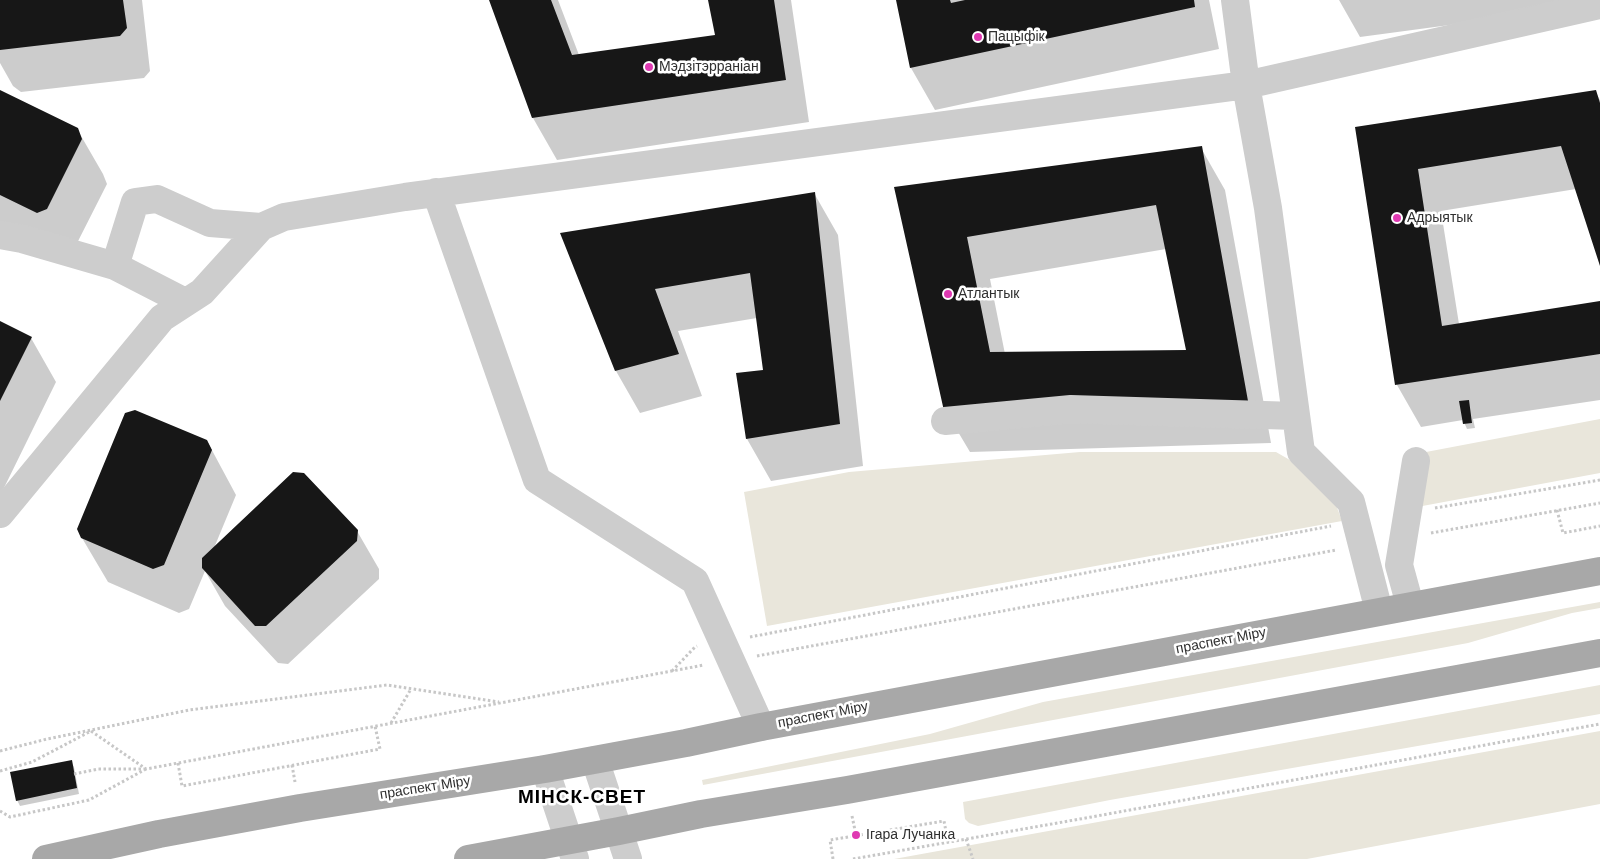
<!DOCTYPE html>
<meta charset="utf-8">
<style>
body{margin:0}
canvas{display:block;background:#fff}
</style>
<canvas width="1600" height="859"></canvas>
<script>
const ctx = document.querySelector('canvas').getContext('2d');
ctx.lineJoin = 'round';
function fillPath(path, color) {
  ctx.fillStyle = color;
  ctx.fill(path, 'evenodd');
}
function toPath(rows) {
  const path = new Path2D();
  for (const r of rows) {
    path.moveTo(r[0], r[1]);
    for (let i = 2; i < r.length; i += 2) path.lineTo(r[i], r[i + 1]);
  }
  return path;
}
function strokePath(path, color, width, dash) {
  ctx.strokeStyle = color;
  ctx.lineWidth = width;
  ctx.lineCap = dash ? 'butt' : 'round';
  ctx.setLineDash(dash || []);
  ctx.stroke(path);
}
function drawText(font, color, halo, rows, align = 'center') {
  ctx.font = font + ' Helvetica,sans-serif';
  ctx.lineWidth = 5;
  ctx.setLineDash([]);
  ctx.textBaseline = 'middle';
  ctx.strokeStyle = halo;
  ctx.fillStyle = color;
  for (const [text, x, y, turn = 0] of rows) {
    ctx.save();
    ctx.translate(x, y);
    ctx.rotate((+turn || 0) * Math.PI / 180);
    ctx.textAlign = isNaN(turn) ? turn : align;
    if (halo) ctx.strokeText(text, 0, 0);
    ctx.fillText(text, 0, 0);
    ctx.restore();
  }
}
const green = toPath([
 [1600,419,1600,473,1417,507,1426,452],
 [1080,452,1276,452,1302,467,1335,502,1342,521,767,626,744,492,849,472],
 [1600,602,1600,608,1572,613,1468,643,703,785,702,780,930,734,1043,702],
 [1600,685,1600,714,1110,800,978,826,969,823,965,819,963,802],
 [1600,731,1600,804,1307,859,894,859]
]);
const shadow = toPath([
 [0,0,142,0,150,71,144,78,21,92,13,86,0,63],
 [490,0,558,0,579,55,716,36,710,0,791,0,809,122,557,160,533,118],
 [897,0,1209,0,1219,49,935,110,911,68],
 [1339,0,1574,0,1577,8,1360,37],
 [0,91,77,129,103,174,107,184,72,253,0,226],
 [1595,91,1600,100,1600,263,1576,189,1441,211,1459,324,1600,302,1600,400,1473,419,1475,428,1467,429,1463,420,1421,427,1397,385,1357,128],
 [1201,148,1225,190,1271,443,970,452,945,410,896,188],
 [1166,249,1187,352,1005,354,990,279],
 [814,193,838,235,863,466,771,481,747,439,737,375,764,371,757,318,678,331,702,396,640,413,616,371,562,234],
 [0,323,31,338,56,382,0,496],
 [207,441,236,495,214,548,357,531,379,569,379,579,288,664,278,663,225,606,205,571,189,609,179,613,108,582,82,538],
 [71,761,74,767,79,794,20,806,17,800]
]);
const building = toPath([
 [0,0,123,0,127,28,120,36,0,50],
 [489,0,551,0,572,55,715,35,708,0,774,0,786,80,532,118],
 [896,0,950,0,951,3,965,0,1194,0,1195,7,910,68],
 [0,90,78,128,82,139,47,209,37,213,0,195],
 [1596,90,1600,103,1600,266,1561,146,1418,169,1442,326,1600,301,1600,354,1395,385,1355,127],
 [1202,146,1248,401,944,411,894,187],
 [1156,205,1186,350,990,352,967,237],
 [815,192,840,424,746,439,736,373,763,370,750,273,655,289,679,354,615,371,560,233],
 [0,321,32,337,0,401],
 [1469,400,1472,423,1463,424,1459,401],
 [135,410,207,440,212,450,164,565,153,569,81,538,77,529,125,413],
 [293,472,304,473,358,530,357,541,266,626,255,626,202,568,202,558],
 [72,760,77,788,16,801,10,772]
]);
const path = toPath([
 [1435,508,1600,480],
 [1557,510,1563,533,1600,526],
 [1431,533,1600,503],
 [750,637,1331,526],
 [757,656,1336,550],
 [672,671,695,647,697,646],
 [391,723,411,689],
 [0,751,47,739,189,710,387,685,499,702],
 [178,763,182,786,380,749,375,726],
 [292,765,295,782],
 [0,771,32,762,91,731,146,769,704,665],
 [74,774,98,769,145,769],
 [0,811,10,817,89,800,146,769],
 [852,816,856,835],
 [966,839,973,859],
 [833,859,830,840,944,821,948,842],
 [853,859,1097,816,1600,724]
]);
const minor = toPath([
 [1235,0,1246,85,1268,208,1301,452,1351,502,1379,611],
 [436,192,537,480,695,581,761,727],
 [0,235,22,239,115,266,135,202,157,199,210,223,261,227,284,217,405,197,1246,85,1600,5],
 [115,266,185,302],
 [945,421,1071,409,1296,416],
 [0,514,162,318,202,292,261,227],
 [1410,605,1399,565,1416,461],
 [595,760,628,859],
 [545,769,575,859]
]);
const major = toPath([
 [46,859,159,834,300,808,545,769,686,743,761,727,1600,571],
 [468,859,619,831,701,814,847,790,1600,653]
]);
const markers = [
 [978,37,5,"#df39b2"],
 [649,67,5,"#df39b2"],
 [1397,218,5,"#df39b2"],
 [948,294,5,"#df39b2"],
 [856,835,5,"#df39b2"]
];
const poiNames = [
 ["Пацыфік",988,37],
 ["Мэдзітэрраніан",659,67],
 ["Адрыятык",1407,218],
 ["Атлантык",958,294],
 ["Ігара Лучанка",866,835]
];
const streetNames = [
 ["праспект Міру",1221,641,-11],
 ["праспект Міру",823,715,-11],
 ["праспект Міру",425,788,-9]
];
const districtNames = [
 ["МІНСК-СВЕТ",582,798]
];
fillPath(green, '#e9e6db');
fillPath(shadow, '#0003');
fillPath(building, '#171717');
strokePath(path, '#c7c7c7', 3, [2.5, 2.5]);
strokePath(minor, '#cdcdcd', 28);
strokePath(major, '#a8a8a8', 28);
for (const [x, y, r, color] of markers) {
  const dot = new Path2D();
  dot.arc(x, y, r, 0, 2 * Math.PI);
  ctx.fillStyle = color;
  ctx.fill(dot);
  strokePath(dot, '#fff', 2);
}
drawText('14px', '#303030', '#fff', poiNames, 'left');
drawText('14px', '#303030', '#fff', streetNames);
ctx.letterSpacing = '1px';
drawText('bold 19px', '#000', '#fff', districtNames);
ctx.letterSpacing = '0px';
</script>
